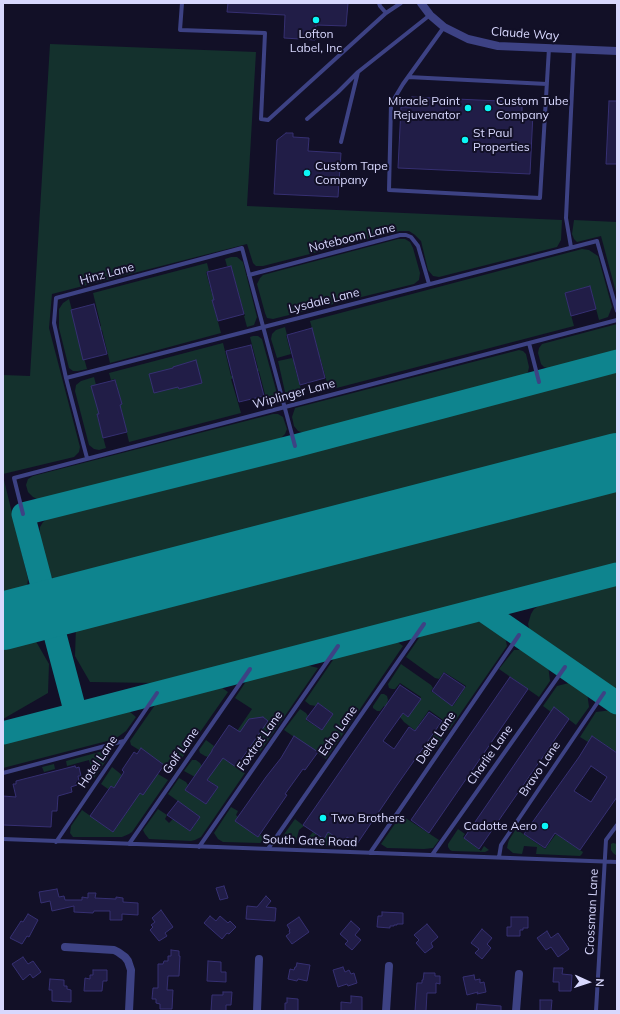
<!DOCTYPE html>
<style>
body{margin:0}
#map{position:relative;width:620px;height:1014px;overflow:hidden;background:#121027;font-family:Mulish,sans-serif}
canvas{display:block}
.frame{position:absolute;inset:0;border:4px solid #d8d8fe;pointer-events:none}
.north{position:absolute;left:568px;top:962px;width:40px;height:40px;-webkit-text-stroke:3px #121027;paint-order:stroke;rotate:93deg;font-size:11px;font-weight:700;line-height:16px;text-align:center;color:#d8d8fe}
.north::after{content:'';display:block;margin:auto;width:14px;height:18px;background:#d8d8fe;clip-path:polygon(50% 0,100% 100%,50% 72%,0 100%)}
</style>
<div id="map">
<canvas width="620" height="1014"></canvas>
<div class="frame"></div>
<div class="north">N</div>
</div>
<script>
const ctx = document.querySelector('canvas').getContext('2d');
ctx.lineJoin = 'round';
function fillPath(path, color) {
  ctx.fillStyle = color;
  ctx.fill(path, 'evenodd');
}
function toPath(rows) {
  const path = new Path2D();
  for (const r of rows) {
    path.moveTo(r[0], r[1]);
    for (let i = 2; i < r.length; i += 2) path.lineTo(r[i], r[i + 1]);
  }
  return path;
}
function strokePath(path, color, width, dash) {
  ctx.strokeStyle = color;
  ctx.lineWidth = width;
  ctx.lineCap = dash ? 'butt' : 'round';
  ctx.setLineDash(dash || []);
  ctx.stroke(path);
}
function drawText(font, color, halo, rows, align = 'center') {
  ctx.font = font + ' Mulish,sans-serif';
  ctx.lineWidth = 4;
  ctx.setLineDash([]);
  ctx.textBaseline = 'middle';
  ctx.strokeStyle = halo;
  ctx.fillStyle = color;
  for (const [text, x, y, turn = 0] of rows) {
    ctx.save();
    ctx.translate(x, y);
    ctx.rotate((+turn || 0) * Math.PI / 180);
    ctx.textAlign = isNaN(turn) ? turn : align;
    if (halo) ctx.strokeText(text, 0, 0);
    ctx.fillText(text, 0, 0);
    ctx.restore();
  }
}
const green = toPath([
 [50,44,256,52,247,206,562,220,561,240,557,247,439,277,433,276,428,270,421,241,415,235,409,231,400,231,263,266,256,266,253,263,247,244,52,294,49,328,80,447,79,452,74,457,3,474,3,375,30,376],
 [574,220,617,222,617,296,601,236,577,242,574,239,572,234],
 [398,239,405,239,410,242,413,248,420,273,419,280,414,284,273,319,267,318,265,313,257,284,260,278,263,275],
 [582,249,589,250,598,256,612,307,608,317,599,320,590,286,565,293,574,326,329,390,320,357,294,364,303,397,292,399,288,396,285,392,278,361,292,358,293,360,319,354,310,321],
 [231,257,237,257,243,262,257,317,254,325,247,327,244,316,245,316,238,292,212,300,221,333,110,363,102,330,78,336,87,369,78,371,73,371,69,368,59,328,59,309,63,303,69,299,78,332,101,326,93,293,207,263,209,271,206,272,212,294,237,288,231,266,227,266,225,259],
 [617,324,617,352,550,369,544,367,541,364,538,353,539,348,542,344],
 [285,327,287,335,286,335,291,354,277,358,271,339,272,334,276,330],
 [253,336,258,336,262,339,276,390,277,396,274,402,270,406,268,406,259,371,231,379,241,413,129,442,121,408,97,415,106,448,99,450,94,449,89,445,75,391,76,385,81,381,94,377,96,385,122,404,115,379,111,380,109,373,223,343,231,376,258,368,250,337],
 [519,350,523,351,526,354,529,367,528,372,525,375,304,433,298,431,294,426,292,417,295,408],
 [617,369,617,440,74,583,64,583,55,581,50,575,48,569,39,536,40,527,43,522,51,516],
 [273,414,278,414,283,417,287,429,285,434,280,439,49,499,41,501,33,497,28,492,26,485,28,479,33,476],
 [3,476,28,579,27,587,22,593,12,599,3,602],
 [617,483,617,563,154,683,90,682,75,656,76,626,78,623],
 [617,584,617,694,534,636,530,632,528,624,531,614,534,609,540,605],
 [471,622,482,622,505,636,507,646,449,730,446,730,440,725,443,720,429,710,418,726,433,736,435,733,442,736,443,738,437,747,404,722,400,717,384,706,380,711,377,711,373,708,373,706,381,694,384,694,387,696,388,700,387,703,408,717,421,697,400,683,395,689,392,689,389,688,388,684,401,664,431,685,433,688,431,691,453,706,466,686,444,672,439,679,435,678,406,657,421,635],
 [29,635,34,638,49,664,48,693,3,719,3,642],
 [396,641,403,646,326,759,284,730,300,709,306,713,308,716,306,720,322,730,333,714,318,703,316,706,310,705,305,701,335,657],
 [514,650,525,650,548,665,550,681,539,697,499,669],
 [306,665,318,668,260,752,250,745,240,732,237,731,252,709,235,698,247,680],
 [573,682,587,692,589,707,576,725,554,708,551,712,543,706,557,686],
 [221,687,228,692,173,771,131,745,130,741,155,705],
 [612,710,617,713,617,752,613,750,593,737,588,742,580,737,596,712],
 [129,711,136,717,126,731,115,739,3,768,3,744],
 [206,740,214,746,212,750,245,773,201,837,195,840,191,841,149,839,145,834,143,830,158,809,167,815,165,819,169,823,173,819,190,831,200,817,168,794,179,778,186,782,188,785,185,790,206,804,218,787,198,773,195,777,184,771,192,760,196,760,200,763,202,766,208,757,205,756,200,753,199,750],
 [103,751,106,753,108,755,108,758,94,778,89,760,67,766,66,761],
 [54,764,55,769,44,772,42,767],
 [112,767,122,775,120,778,158,774,168,780,132,832,129,834,122,837,73,837,70,833,71,826,82,810,113,832,134,802,111,786,108,789,101,784],
 [231,807,238,811,236,815,238,817,236,821,258,837,260,835,267,839,260,843,223,842,218,839,214,833],
 [401,815,439,840,433,848,424,849,387,848,381,844],
 [295,819,304,826,299,830,295,845,290,844,286,842,282,837],
 [458,829,465,834,463,837,481,851,484,846,489,850,485,852,452,851,450,850,448,847,448,844],
 [516,829,545,849,556,834,583,852,582,854,580,856,536,854,537,847,524,846,522,854,513,853,507,848,508,843,509,840],
 [313,832,323,839,328,832,343,842,340,846,306,845,308,838],
 [613,843,617,844,617,856,613,853,611,850,611,844]
]);
const taxiway = toPath([
 [481,609,617,703],
 [76,714,23,514,295,446,617,361],
 [3,733,617,574]
]);
const runway = toPath([
 [3,621,617,462]
]);
const building = toPath([
 [228,3,348,3,346,26,316,25,315,40,284,38,285,15,227,12,228,3],
 [412,97,522,102,522,112,533,113,530,174,398,168,401,107,411,107,412,97],
 [609,101,617,101,617,164,606,164,609,101],
 [286,133,293,133,293,137,309,138,308,151,341,153,338,197,274,194,277,140,286,133],
 [231,266,244,314,218,321,212,300,214,300,207,272,231,266],
 [590,286,596,309,571,316,565,293,590,286],
 [94,304,107,354,83,360,71,310,94,304],
 [312,328,325,378,300,385,287,335,312,328],
 [251,345,264,396,239,402,226,351,251,345],
 [196,360,202,383,179,389,178,387,154,393,149,374,173,368,173,367,196,360],
 [115,380,122,404,120,405,127,432,103,438,97,414,99,414,91,386,115,380],
 [444,673,465,687,452,706,432,691,444,673],
 [510,677,528,689,429,833,411,820,510,677],
 [400,685,421,699,408,717,403,713,383,741,394,749,409,727,415,731,429,712,442,721,397,785,357,844,347,837,343,842,328,832,324,839,303,825,400,685],
 [318,703,333,714,322,730,306,719,318,703],
 [554,707,569,719,479,849,464,838,554,707],
 [263,717,268,721,236,767,223,758,207,780,218,787,206,804,185,790,212,751,212,750,229,725,240,732,249,719,263,717],
 [294,736,318,752,305,770,303,769,285,794,287,795,258,837,235,821,266,777,281,758,294,736],
 [592,736,617,753,617,797,580,850,555,833,545,848,524,834,579,757,592,736],
 [591,766,607,777,591,802,574,791,591,766],
 [141,748,164,765,143,795,140,793,113,832,90,816,111,786,114,788,124,772,122,770,134,752,137,754,141,748],
 [75,766,76,768,79,767,81,776,78,776,79,781,76,782,77,785,71,787,72,792,58,796,57,811,52,811,51,827,3,825,3,796,16,797,13,784,16,784,16,781,75,766],
 [178,801,200,817,190,831,167,815,178,801],
 [224,886,228,898,220,900,216,888,224,886],
 [57,889,59,897,64,896,65,900,82,900,82,897,88,898,88,893,96,893,95,898,116,899,116,897,123,898,123,902,138,903,138,915,122,914,122,920,110,920,110,911,94,911,93,913,74,912,74,906,52,911,50,901,41,903,39,892,57,889],
 [266,896,271,901,266,907,276,908,275,921,246,919,247,906,257,907,266,896],
 [161,910,173,927,165,933,167,936,159,941,150,930,153,927,151,925,155,922,152,918,161,910],
 [382,912,403,913,403,924,397,924,397,925,394,925,394,926,390,926,390,928,377,927,378,916,382,916,382,912],
 [28,914,38,920,29,937,27,936,22,944,10,938,21,921,23,922,28,914],
 [210,916,216,921,220,916,228,923,230,921,236,927,229,934,227,933,222,939,204,923,210,916],
 [299,917,309,932,292,944,286,936,290,933,289,931,290,930,287,925,299,917],
 [511,917,528,917,528,928,523,928,523,930,520,930,520,936,507,936,507,927,511,927,511,917],
 [351,921,360,929,355,935,361,940,352,950,345,944,348,941,340,934,351,921],
 [427,924,438,937,431,943,433,947,425,953,416,943,419,940,414,935,427,924],
 [482,929,492,938,487,944,491,948,482,959,475,953,479,949,471,943,482,929],
 [547,931,551,938,558,933,569,949,558,957,551,947,546,950,537,938,547,931],
 [171,950,179,951,179,956,180,956,179,976,168,976,167,990,173,990,172,1009,160,1009,160,1004,156,1003,156,999,152,999,153,988,158,988,158,964,163,964,164,961,168,961,168,956,171,956,171,950],
 [23,957,28,964,33,961,41,972,33,978,30,974,23,980,12,964,23,957],
 [208,961,221,962,221,972,226,972,226,982,207,981,208,961],
 [297,963,310,965,307,981,298,979,297,981,288,979,290,969,294,970,295,967,296,967,297,963],
 [343,967,345,972,349,970,351,974,354,973,357,983,348,986,347,984,338,987,333,970,343,967],
 [554,968,563,968,562,974,572,975,571,991,559,991,559,982,553,982,554,968],
 [93,970,107,970,107,981,103,981,102,991,84,991,85,978,90,979,90,975,93,975,93,970],
 [424,973,435,973,435,976,440,976,440,984,436,983,436,993,427,993,426,1011,415,1011,417,983,422,983,422,980,423,980,424,973],
 [474,975,475,980,480,979,480,983,484,982,486,992,477,994,478,992,467,995,463,977,474,975],
 [50,979,64,980,64,986,67,986,67,989,71,990,71,1002,52,1001,52,990,49,990,50,979],
 [223,992,232,992,231,1005,226,1005,226,1011,211,1011,212,995,223,995,223,992],
 [351,996,362,997,362,1011,341,1011,341,1002,351,1003,351,996],
 [287,998,298,999,298,1011,285,1011,285,1003,287,1003,287,998],
 [540,1000,552,1000,551,1011,540,1011,540,1000],
 [477,1004,501,1006,501,1011,476,1011,477,1004]
]);
const service = toPath([
 [182,3,180,30,265,33,261,119,268,120,386,13],
 [379,3,380,6,386,13,401,3],
 [444,27,403,84,391,104,389,190,540,198,549,48],
 [408,77,547,84],
 [307,119,338,92,358,72,430,15],
 [341,142,358,72],
 [571,247,566,218,574,49],
 [249,275,400,235,406,235,411,237,418,246,429,284],
 [529,343,539,382],
 [66,378,54,323,56,298,242,248,295,446],
 [87,458,66,378,597,241,617,311],
 [23,514,14,478,617,320],
 [3,773,124,741],
 [3,839,617,862],
 [56,842,157,693],
 [129,844,250,669],
 [199,847,338,646],
 [268,849,424,624],
 [370,853,519,635],
 [432,855,565,667],
 [499,857,501,845,604,693],
 [596,1011,606,840,617,825]
]);
const minor = toPath([
 [421,3,430,15,444,27,468,39,498,46,617,51],
 [65,947,114,950,118,952,125,957,128,961,131,970,129,1011],
 [257,1011,259,959],
 [386,1011,389,966],
 [516,1011,519,974]
]);
const markers = [
 [316,20,4,"#0bf7f6"],
 [468,108,4,"#0bf7f6"],
 [488,108,4,"#0bf7f6"],
 [465,140,4,"#0bf7f6"],
 [307,173,4,"#0bf7f6"],
 [323,818,4,"#0bf7f6"],
 [545,826,4,"#0bf7f6"]
];
const poiNames = [
 ["Lofton",316,34,"center"],
 ["Label, Inc",316,48,"center"],
 ["Miracle Paint",460,101,"right"],
 ["Rejuvenator",460,115,"right"],
 ["Custom Tube",496,101],
 ["Company",496,115],
 ["St Paul",473,133],
 ["Properties",473,147],
 ["Custom Tape",315,166],
 ["Company",315,180],
 ["Two Brothers",331,818],
 ["Cadotte Aero",537,826,"right"]
];
const streetNames = [
 ["Claude Way",525,34,4],
 ["Noteboom Lane",352,238,-14],
 ["Hinz Lane",107,274,-15],
 ["Lysdale Lane",324,301,-14],
 ["Wiplinger Lane",294,394,-15],
 ["Echo Lane",338,731,-55],
 ["Delta Lane",436,738,-56],
 ["Foxtrot Lane",260,741,-55],
 ["Golf Lane",181,751,-55],
 ["Charlie Lane",490,755,-55],
 ["Hotel Lane",98,762,-56],
 ["Bravo Lane",540,769,-56],
 ["South Gate Road",310,841,2],
 ["Crossman Lane",592,912,-87]
];
fillPath(green, '#14312d');
strokePath(taxiway, '#0e848e', 23);
strokePath(runway, '#0e848e', 58);
fillPath(building, '#211d47');
strokePath(building, '#363072', 1);
strokePath(service, '#3d4284', 4);
strokePath(minor, '#3d4284', 8);
for (const [x, y, r, color] of markers) {
  const dot = new Path2D();
  dot.arc(x, y, r, 0, 2 * Math.PI);
  ctx.fillStyle = color;
  ctx.fill(dot);
  strokePath(dot, '#121027', 1.5);
}
drawText('12px', '#d8d8fe', '#121027', poiNames, 'left');
drawText('12px', '#d8d8fe', '#121027', streetNames);
</script>
